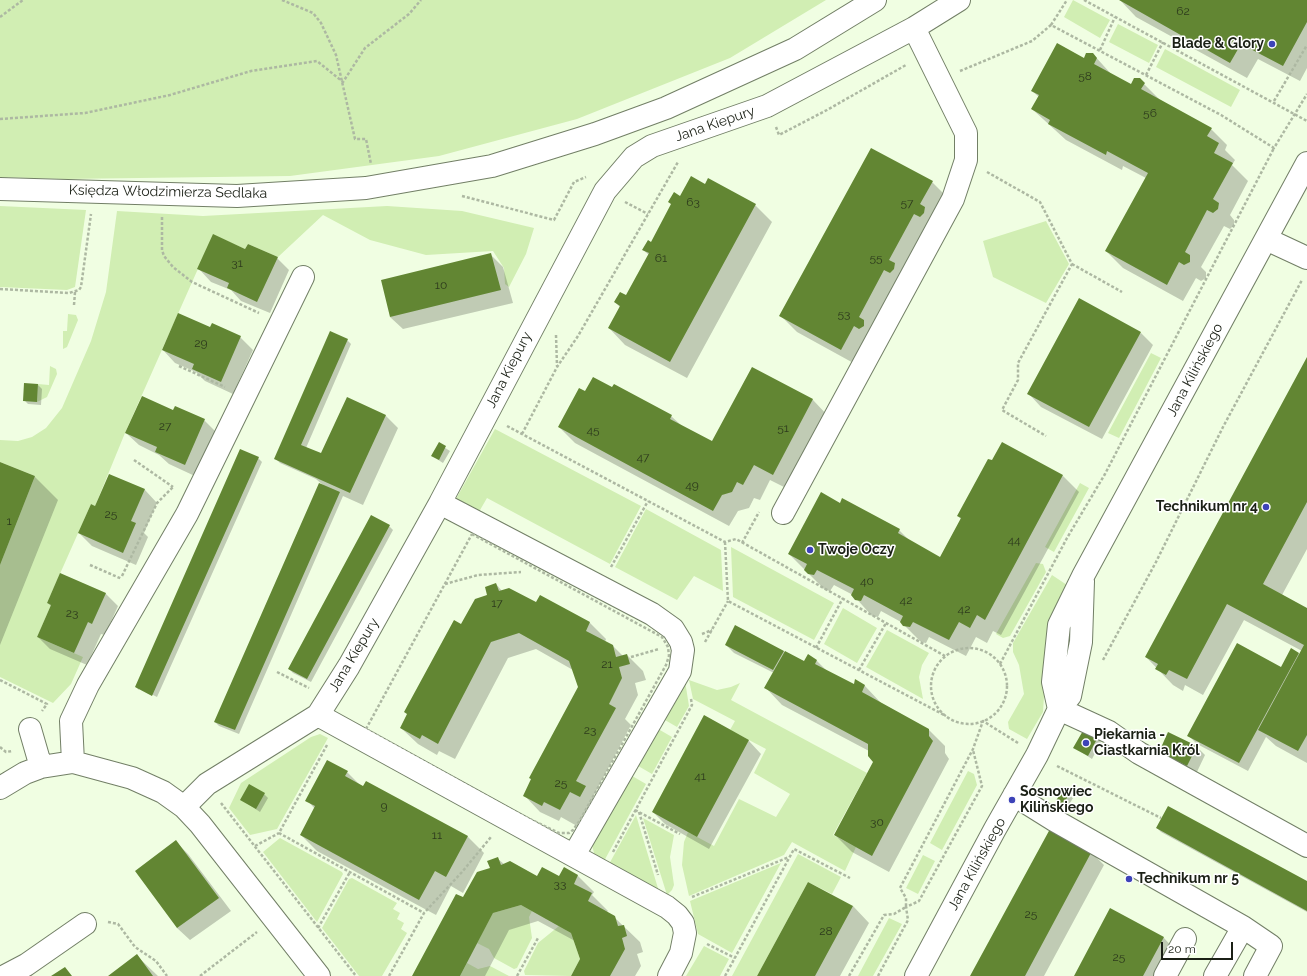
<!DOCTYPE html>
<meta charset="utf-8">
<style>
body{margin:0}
#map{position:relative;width:1307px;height:976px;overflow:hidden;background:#f0fee2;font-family:Raleway,sans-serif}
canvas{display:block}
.scale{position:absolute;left:1161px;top:942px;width:72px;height:18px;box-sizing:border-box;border:2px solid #1b2016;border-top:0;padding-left:5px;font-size:12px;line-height:14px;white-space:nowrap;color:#1b2016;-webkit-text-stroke:3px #fff;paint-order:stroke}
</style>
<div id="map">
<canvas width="1307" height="976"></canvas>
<div class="scale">20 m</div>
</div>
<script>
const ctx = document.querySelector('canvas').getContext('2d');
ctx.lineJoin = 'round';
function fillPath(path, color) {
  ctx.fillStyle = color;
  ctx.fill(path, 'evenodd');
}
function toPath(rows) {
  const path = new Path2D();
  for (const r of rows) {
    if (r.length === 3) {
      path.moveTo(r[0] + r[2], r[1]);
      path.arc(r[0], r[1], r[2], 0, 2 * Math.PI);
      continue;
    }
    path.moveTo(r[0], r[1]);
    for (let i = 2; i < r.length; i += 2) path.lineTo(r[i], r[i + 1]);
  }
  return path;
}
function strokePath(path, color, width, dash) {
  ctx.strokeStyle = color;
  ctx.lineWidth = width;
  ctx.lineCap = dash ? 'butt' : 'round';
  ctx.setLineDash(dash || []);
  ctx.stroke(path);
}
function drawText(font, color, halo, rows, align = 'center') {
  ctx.font = font + ' Raleway,sans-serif';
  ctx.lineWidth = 3;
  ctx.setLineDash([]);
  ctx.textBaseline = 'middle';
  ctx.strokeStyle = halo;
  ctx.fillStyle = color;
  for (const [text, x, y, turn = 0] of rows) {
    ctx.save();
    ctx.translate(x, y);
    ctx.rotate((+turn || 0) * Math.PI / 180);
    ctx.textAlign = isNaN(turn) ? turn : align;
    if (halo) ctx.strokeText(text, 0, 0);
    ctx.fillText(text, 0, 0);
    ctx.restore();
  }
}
const green = toPath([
 [0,0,826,0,730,58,577,119,439,156,290,176,64,179,0,177],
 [1073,0,1110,20,1100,38,1064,17],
 [1118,24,1158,45,1149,63,1109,42],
 [1165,49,1240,90,1231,107,1156,67],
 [0,206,86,210,75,287,67,290,0,287],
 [387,206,462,211,534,228,526,254,509,287,505,284,504,268,493,251,426,255,370,240,323,215,278,257,248,244,245,249,213,235,125,433,95,506,91,504,47,603,51,605,37,637,83,657,71,684,53,703,0,677,0,565,35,476,0,462,0,440,18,441,32,437,46,428,62,408,91,341,106,292,117,211,203,216],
 [1046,221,1069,264,1046,303,993,277,983,241],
 [68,314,76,315,78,320,67,347,63,349,63,331,67,331],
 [1151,353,1161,358,1119,438,1108,433],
 [50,366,56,369,57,374,47,397,37,402,38,384,49,385],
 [495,429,641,506,610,564,487,498,476,517,458,504,456,499],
 [1080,483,1089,488,1054,552,1045,547],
 [646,509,721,550,723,591,694,576,677,600,615,567],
 [731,547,834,603,814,640,733,597],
 [1036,563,1043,564,1046,572,1010,636,1003,638,996,634],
 [1052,575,1067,585,1048,630,1043,712,1027,739,1009,729,1008,722,1024,694,1019,665,1013,652,1013,643],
 [843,608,877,628,857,663,824,644],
 [887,630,929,653,922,665,919,677,923,699,866,667],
 [689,680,717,690,731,687,740,683,731,700,867,773,833,835,856,847,845,871,792,842,784,855,689,896,682,865,684,842,688,832,714,846,739,799,776,817,790,794,754,773,766,749,730,730,735,721,693,699],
 [685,681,689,706,677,727,658,716],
 [653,726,672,737,652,774,633,763],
 [320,734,328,738,277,829,250,835,229,808,241,783,311,737],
 [968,771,974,774,977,785,942,850,930,843],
 [627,773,646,784,603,863,595,857,591,841],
 [636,815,660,895,608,866],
 [643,818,674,835,670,857,674,885,672,890,667,895],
 [280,838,342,872,343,874,317,922,263,852],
 [798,854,841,877,832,894,808,882,757,976,732,976],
 [923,855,935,861,918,894,906,888],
 [781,863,732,953,698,934,690,901],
 [352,878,397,903,393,909,400,913,397,919,404,923,401,929,407,933,382,976,359,976,322,928,349,879],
 [521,905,532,911,529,917,532,938,517,968,514,969,494,958,489,949,477,943,493,913],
 [889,918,902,924,873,976,858,976],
 [559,926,571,933,580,959,571,976,525,975,524,971,538,943],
 [704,946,729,959,720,976,686,976],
 [467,963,478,969,490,966,509,976,460,976]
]);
const shadow = toPath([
 [1120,0,1307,0,1307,68,1300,81,1258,59,1247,78,1136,17],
 [1093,54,1112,75,1131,85,1139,79,1160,100,1211,129,1227,145,1225,150,1235,160,1232,165,1248,181,1230,215,1234,220,1234,225,1230,229,1224,226,1201,267,1206,272,1206,278,1201,281,1196,278,1183,301,1123,268,1106,251,1146,178,1123,166,1122,170,1066,140,1032,109,1039,97,1032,91],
 [932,182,948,198,857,365,797,332,781,316],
 [705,185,755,205,772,222,687,378,625,345,609,328,620,307,615,302,626,297,649,255,643,250,651,243,680,198],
 [246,250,277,258,289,270,270,313,241,301,231,290,211,282,199,269],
 [491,255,503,267,513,303,403,329,390,317],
 [211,329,240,337,253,350,233,394,205,381,196,372,175,363,163,350],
 [1141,333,1153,345,1102,439,1041,407,1029,394],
 [347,340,351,344,306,448,320,454,385,415,398,428,363,505,343,496,239,734,219,726,215,722,324,486,316,479,280,463,276,459],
 [1307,359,1307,549,1282,595,1307,609,1307,763,1276,746,1266,737,1248,771,1197,744,1188,735,1282,668,1298,653,1300,655,1302,651,1244,620,1203,695,1185,685,1183,691,1173,685,1146,657],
 [752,368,813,400,829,417,790,490,770,480,760,500,754,498,749,508,738,511,729,526,575,443,559,427,671,416,682,426,712,443],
 [38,385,42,389,41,405,28,404,24,400],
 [174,412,204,420,217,433,197,477,169,464,159,455,139,445,126,433],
 [439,444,450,451,443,463,432,456],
 [258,458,262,462,157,697,139,688,139,690,136,687],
 [0,463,35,477,58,500,0,645],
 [110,475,145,490,157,503,144,533,148,537,136,565,92,546,79,533,96,507],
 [1063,476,1079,492,1001,635,993,631,987,643,976,637,966,656,929,637,926,643,921,642,901,622,881,611,878,617,872,616,853,595,834,585,830,591,825,590,789,554,841,504,899,530,911,542,940,558,961,519,958,516],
 [389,526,393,530,311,682,293,673,289,669],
 [496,584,502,591,536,604,540,596,590,623,606,639,605,642,612,645,623,656,627,655,643,671,646,680,635,683,638,695,625,719,631,725,594,795,601,803,596,813,587,808,577,826,561,817,559,821,540,812,524,795,532,780,530,778,579,688,573,670,536,649,508,658,455,759,439,751,437,755,418,744,401,728,462,625],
 [105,593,118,606,105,635,101,634,87,665,50,649,38,637,51,606,48,603],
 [726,645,783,651,805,662,808,656,817,661,827,671,854,686,856,681,865,686,881,703,929,730,945,746,945,753,949,759,889,872,852,852,835,835,874,762,869,751,782,705,766,688,774,673,734,653],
 [705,717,749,741,761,754,709,849,665,824,653,812],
 [1097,738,1101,742,1092,759,1075,748],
 [1197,747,1205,755,1196,774,1168,760,1160,751],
 [347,772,361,786,364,787,366,782,468,837,484,853,463,893,451,886,436,915,317,851,301,835,315,809,307,800],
 [1063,791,1073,798,1067,808,1057,801],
 [264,794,268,798,260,812,242,800],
 [1157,828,1307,883,1307,912,1161,832],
 [176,842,188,854,231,911,190,940,177,928],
 [1091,852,1104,865,1044,976,971,976],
 [498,859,504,864,537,877,559,877,564,868,578,876,594,892,592,895,608,911,607,912,614,917,640,942,643,952,637,954,641,966,635,976,572,976,581,959,575,941,538,921,509,930,485,976,413,976,464,899],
 [853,906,869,923,840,976,759,976],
 [1111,910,1164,938,1176,951,1162,976,1075,976],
 [137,956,158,976,110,976]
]);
const building = toPath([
 [1119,0,1307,0,1307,22,1283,66,1241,44,1230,63],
 [1057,43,1084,58,1086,53,1093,53,1097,58,1094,64,1131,84,1134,78,1140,78,1145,83,1141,89,1212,128,1207,136,1219,143,1214,153,1233,163,1213,199,1219,203,1218,209,1213,213,1207,210,1185,252,1190,255,1190,262,1184,265,1179,262,1167,285,1105,251,1148,173,1107,151,1106,155,1048,124,1050,120,1031,109,1039,95,1031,91],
 [871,148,933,181,920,204,925,207,924,213,920,217,914,214,889,260,895,263,894,269,890,273,884,270,859,317,864,320,864,326,859,329,854,326,841,350,779,316],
 [691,176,705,184,708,178,756,204,670,362,608,328,620,306,614,302,620,292,626,295,649,253,642,250,648,240,651,242,671,204,668,202,674,192,680,196],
 [213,234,245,249,248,244,278,257,257,302,227,288,229,283,197,269],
 [491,253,501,290,390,317,381,280],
 [1079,298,1141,332,1089,427,1027,394],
 [178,313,210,327,212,323,241,336,221,382,192,369,194,364,162,350],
 [330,331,348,339,301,445,321,453,347,397,386,415,350,493,274,459],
 [1307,357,1307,502,1263,584,1307,608,1307,735,1298,751,1258,730,1304,645,1227,604,1187,679,1169,670,1166,675,1155,669,1158,664,1145,657],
 [752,367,813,399,773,475,754,465,743,485,737,482,732,492,722,495,713,511,558,427,579,388,585,391,593,377,612,387,614,384,672,415,670,419,712,441],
 [24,383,38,384,37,402,23,401],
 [142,396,173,410,175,406,205,419,185,465,155,452,157,447,125,433],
 [439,442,446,446,439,460,431,456],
 [1002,442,1063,475,985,620,977,615,970,628,959,622,949,640,913,622,910,627,903,626,900,622,903,616,864,595,861,601,855,600,851,595,854,589,817,570,814,575,808,574,804,570,807,564,788,554,821,492,840,503,842,498,900,529,898,533,940,557,961,518,957,516,988,459,992,460],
 [240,449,259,457,152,696,135,687],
 [0,462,35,476,0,565],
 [109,474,145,489,131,521,136,523,123,553,78,533,91,504,95,506],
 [319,483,340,492,235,730,214,722],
 [371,515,390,525,307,679,288,669],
 [60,573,106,593,92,624,88,622,74,653,37,637,51,605,47,603],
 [496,583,499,591,509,588,536,602,540,595,590,622,586,631,613,645,616,657,627,654,630,664,619,667,622,678,609,704,616,708,576,781,586,786,580,797,570,792,560,810,544,802,542,806,523,796,531,779,529,778,578,687,569,661,519,633,491,642,438,744,422,735,420,739,400,728,407,714,404,712,454,620,461,624,475,599,487,595,485,587],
 [735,625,784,651,773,670,725,645],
 [1237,643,1281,667,1291,648,1299,653,1239,763,1187,736],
 [785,651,804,661,808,654,817,660,815,664,854,684,855,679,865,685,862,692,929,729,929,736,933,741,872,856,834,835,873,762,868,756,868,744,764,688],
 [704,715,749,740,697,837,652,812],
 [1084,729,1098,737,1088,756,1073,748],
 [1168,732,1197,746,1187,766,1159,752],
 [327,760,348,771,345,776,363,786,366,781,468,836,446,877,435,871,419,900,300,835,315,806,305,801],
 [249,784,265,793,256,809,240,800],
 [1062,790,1069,794,1063,805,1056,801],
 [1168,806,1307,881,1307,911,1156,828],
 [1050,829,1092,851,1025,976,970,976],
 [176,840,219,898,177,928,135,871],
 [498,857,501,865,510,861,537,876,542,867,559,876,564,867,578,875,574,884,592,893,588,901,615,916,618,926,624,925,627,936,622,938,625,949,610,976,571,976,580,959,571,933,521,905,493,913,460,976,412,976,456,894,463,897,477,872,490,868,487,861],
 [808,882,853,906,815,976,757,976],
 [1110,908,1164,937,1143,976,1074,976],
 [137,954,153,976,108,976],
 [65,967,72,976,51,976]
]);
const path = toPath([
 [282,0,313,13,321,23,336,55,355,139,366,139,371,164],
 [1084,0,1307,121],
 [0,17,23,0],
 [1051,25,1067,0],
 [1100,50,1115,17],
 [960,71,1032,41,1051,25,1221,115,1274,148,1307,94],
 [1146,75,1163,42],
 [1274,101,1307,45],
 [0,119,85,113,170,95,251,71,317,61,343,82,365,48,409,14,421,0],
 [776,127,779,135,827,110,906,65],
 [987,172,1040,202,1072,264,1018,363,1018,380,1002,410,1046,436],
 [462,196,554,220,574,182,586,177],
 [625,202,648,214],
 [162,217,162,250,164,256,173,267,192,282,259,313],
 [1072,264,1122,292],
 [0,289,69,293,79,290,81,287,91,214],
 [74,305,75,292],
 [556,335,557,366],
 [179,366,225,387],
 [507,426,725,542,736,539,754,549,945,656],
 [522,434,557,367,578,336,678,162],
 [134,460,173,487],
 [472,534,662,637,668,647,669,656,666,665,580,820,573,830,569,833,559,833,509,809,366,729,472,534],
 [725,542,728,601,946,716],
 [742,543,759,512],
 [90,565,122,579],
 [611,567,648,501],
 [122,576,157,503,173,487],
 [445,584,478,575,521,572],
 [702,634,712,630],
 [705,642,728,601],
 [816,648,843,598],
 [969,686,38],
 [631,657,659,649],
 [1103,660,1156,562,1223,427,1302,280],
 [1000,664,1067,538,1105,474,1274,148],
 [859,670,886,623],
 [277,672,309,688],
 [0,680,47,704,42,711],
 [327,745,279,833,424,913],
 [0,747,6,752,12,751],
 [1057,766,1161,818],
 [221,803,356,976],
 [635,810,680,834],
 [639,812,658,875],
 [255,846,279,833],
 [613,852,692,705,691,699],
 [692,897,789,857],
 [108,922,118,924,135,947,156,961,167,976],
 [318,928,350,872],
 [707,944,735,958],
 [200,976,257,932],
 [389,976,424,913,462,872,491,837],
 [517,976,538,938],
 [725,976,794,849,850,878],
 [849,976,884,915,894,914,906,907,906,898,900,888,973,749,983,721,1018,743],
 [878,976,908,920,906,907,919,901,982,786,973,750]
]);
const minor = toPath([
 [0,189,237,196,366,188,492,166,595,134,666,108,795,49,875,0],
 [1266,239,1307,258],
 [440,503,652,614,673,629,681,642,683,650,680,671,574,855],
 [783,513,953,199,966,160,966,133,914,28],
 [1059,709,1053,682,1059,625,1083,576,1307,163],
 [1059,709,1109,732,1139,753,1307,846],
 [318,715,667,907,677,915,683,923,685,933,681,953,669,976],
 [30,729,41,767],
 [73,762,71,721,88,685,187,514,303,277],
 [0,788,25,773,41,767,73,762,132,778,163,792,184,807,200,824,319,976],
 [1014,795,1054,820,1243,927,1271,946,1255,976],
 [184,807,207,784,318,715,349,666,440,503,605,191,634,157,652,146,767,106,914,28,959,0],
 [5,976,26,965,85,924],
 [916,976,995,829,1037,755,1059,709,1070,696,1081,642,1083,581],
 [1165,976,1185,939],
 [1215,976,1243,927]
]);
const markers = [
 [1272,44,4,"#3d43b8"],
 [1266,507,4,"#3d43b8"],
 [810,550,4,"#3d43b8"],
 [1086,743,4,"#3d43b8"],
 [1012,800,4,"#3d43b8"],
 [1129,879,4,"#3d43b8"]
];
const numberNames = [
 ["62",1183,11],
 ["58",1085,76],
 ["56",1150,113],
 ["63",693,202],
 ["57",907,203],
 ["61",661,258],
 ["55",876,258],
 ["31",237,263],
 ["10",441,285],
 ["53",844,314],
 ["29",201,343],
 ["27",165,426],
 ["51",783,428],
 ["45",593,430],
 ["47",643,457],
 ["49",692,485],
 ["25",111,514],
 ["1",9,521],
 ["44",1014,540],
 ["40",867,581],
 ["42",906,600],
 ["17",497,603],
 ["42",964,609],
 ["23",72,613],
 ["21",607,664],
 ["23",590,730],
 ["41",700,776],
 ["25",561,783],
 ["9",384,806],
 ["30",877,822],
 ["11",437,835],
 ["33",560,884],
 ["25",1031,914],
 ["28",826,931],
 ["25",1119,957]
];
const poiNames = [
 ["Blade & Glory",1264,44,"right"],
 ["Technikum nr 4",1258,507,"right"],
 ["Twoje Oczy",818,550],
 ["Piekarnia -",1094,735],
 ["Ciastkarnia Król",1094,751],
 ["Sosnowiec",1020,792],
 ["Kilińskiego",1020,808],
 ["Technikum nr 5",1137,879]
];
const streetNames = [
 ["Jana Kiepury",715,124,-19],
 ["Księdza Włodzimierza Sedlaka",168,192,1],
 ["Jana Kiepury",509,370,-63],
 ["Jana Kilińskiego",1195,370,-62],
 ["Jana Kiepury",354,655,-59],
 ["Jana Kilińskiego",977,864,-61]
];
fillPath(green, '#d1eeb3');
fillPath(shadow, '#0003');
fillPath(building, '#628633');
strokePath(minor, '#727f66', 24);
strokePath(path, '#adb8a2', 2.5, [3, 2]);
strokePath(minor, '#fff', 22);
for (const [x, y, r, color] of markers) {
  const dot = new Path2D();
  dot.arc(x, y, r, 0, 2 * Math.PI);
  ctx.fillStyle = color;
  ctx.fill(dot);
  strokePath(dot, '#fff', 1.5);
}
drawText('12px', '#2d3a1d', null, numberNames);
drawText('bold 14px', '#1b2016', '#fff', poiNames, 'left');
drawText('14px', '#1b2016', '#fff', streetNames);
</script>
